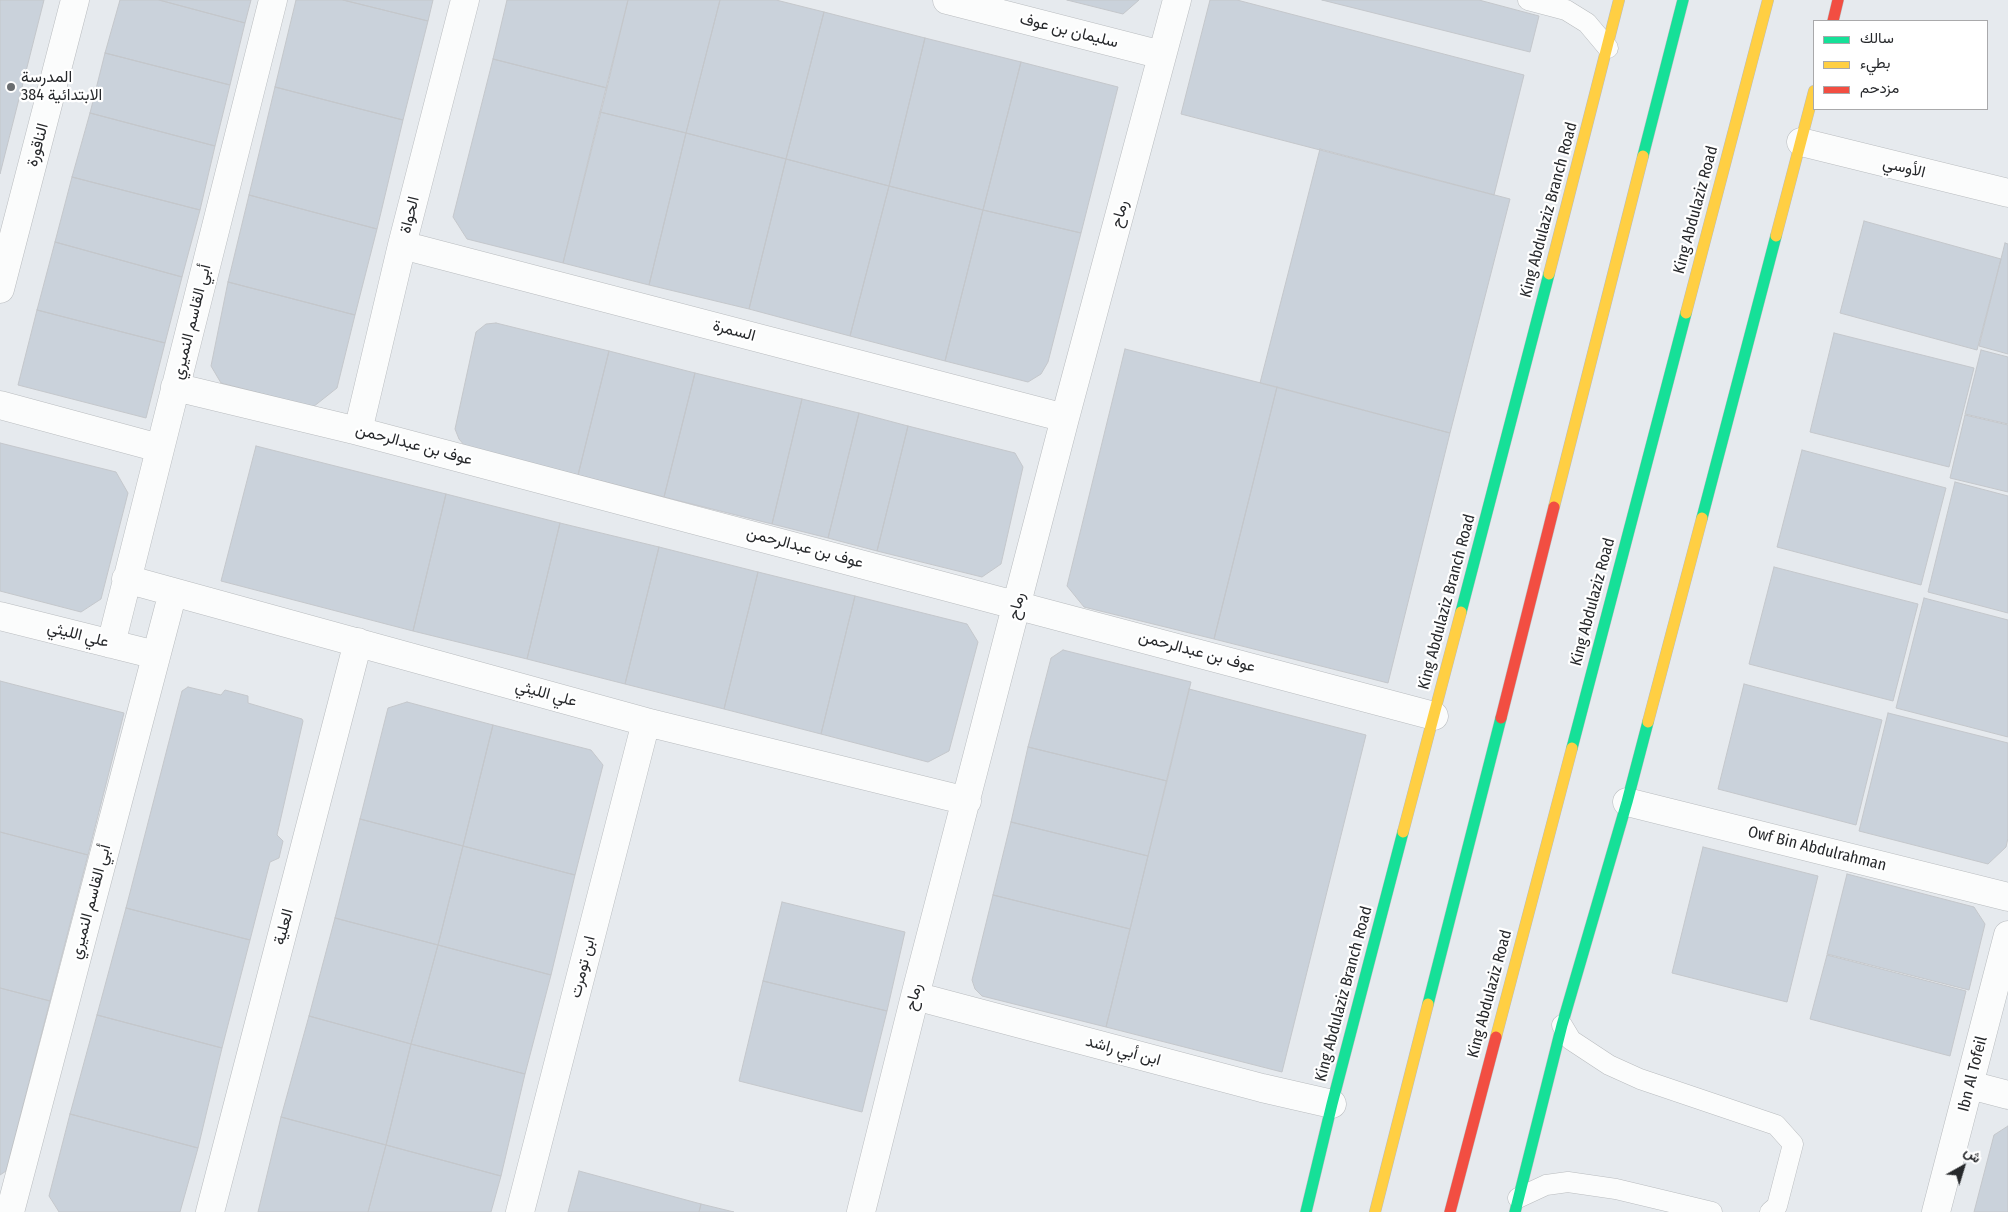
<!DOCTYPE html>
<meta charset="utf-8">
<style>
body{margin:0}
#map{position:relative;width:2008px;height:1212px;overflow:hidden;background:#e6eaee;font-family:"Fira Sans Condensed",Vazirmatn,sans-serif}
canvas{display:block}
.legend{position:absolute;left:1813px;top:20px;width:175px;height:90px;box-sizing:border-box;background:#fff;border:1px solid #a9a9ab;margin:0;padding:6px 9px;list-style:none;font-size:15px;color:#27292c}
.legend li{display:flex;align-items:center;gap:10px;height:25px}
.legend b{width:25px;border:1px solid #a9a9ab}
.north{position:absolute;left:1938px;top:1142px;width:50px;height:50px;-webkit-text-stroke:4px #fff;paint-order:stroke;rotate:39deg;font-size:14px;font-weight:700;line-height:20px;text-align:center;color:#27292c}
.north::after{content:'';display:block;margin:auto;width:18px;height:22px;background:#27292c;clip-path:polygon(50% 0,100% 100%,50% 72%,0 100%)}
</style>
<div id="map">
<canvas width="2008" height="1212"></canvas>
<ul class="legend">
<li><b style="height:6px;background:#16e098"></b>سالك</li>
<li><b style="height:6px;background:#ffcf43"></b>بطيء</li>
<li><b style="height:6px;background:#f24e42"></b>مزدحم</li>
</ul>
<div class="north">ش</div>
</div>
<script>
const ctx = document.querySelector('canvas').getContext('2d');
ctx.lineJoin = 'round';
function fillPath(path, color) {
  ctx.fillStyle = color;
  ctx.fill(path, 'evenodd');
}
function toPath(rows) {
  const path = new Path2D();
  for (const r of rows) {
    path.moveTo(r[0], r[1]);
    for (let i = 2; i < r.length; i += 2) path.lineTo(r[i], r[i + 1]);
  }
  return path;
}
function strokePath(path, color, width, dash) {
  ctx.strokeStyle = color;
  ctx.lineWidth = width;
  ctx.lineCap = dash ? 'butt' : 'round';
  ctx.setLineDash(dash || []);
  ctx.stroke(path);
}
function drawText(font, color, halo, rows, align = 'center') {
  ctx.font = font + ' "Fira Sans Condensed",Vazirmatn,sans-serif';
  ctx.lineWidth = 4.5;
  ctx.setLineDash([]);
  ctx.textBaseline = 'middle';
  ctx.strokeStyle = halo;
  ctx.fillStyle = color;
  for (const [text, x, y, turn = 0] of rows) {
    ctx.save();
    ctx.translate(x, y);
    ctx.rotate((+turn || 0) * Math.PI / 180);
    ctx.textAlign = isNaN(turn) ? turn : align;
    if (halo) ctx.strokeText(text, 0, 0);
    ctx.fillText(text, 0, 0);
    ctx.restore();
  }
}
const building = toPath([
 [0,0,44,0,0,174,0,0],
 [120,0,159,0,245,23,230,85,105,53,120,0],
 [159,0,251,0,245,23,159,0],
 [296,0,343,0,428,21,403,120,275,87,296,0],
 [343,0,433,0,428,21,343,0],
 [507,0,628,0,607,88,493,59,507,0],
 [628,0,720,0,686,133,600,112,628,0],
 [720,0,776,0,824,12,786,159,686,133,720,0],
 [1067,0,1139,0,1123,14,1067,0],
 [1210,0,1237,0,1524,75,1494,195,1181,114,1210,0],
 [1322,0,1479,0,1539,16,1530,52,1322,0],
 [824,12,925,38,889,186,786,159,824,12],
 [925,38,1021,62,983,210,889,186,925,38],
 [105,53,230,85,215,146,90,113,105,53],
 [493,59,607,88,563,263,467,239,453,217,493,59],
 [1021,62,1118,87,1081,233,983,210,1021,62],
 [275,87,403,120,377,229,249,195,275,87],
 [600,112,686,133,649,285,563,263,600,112],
 [90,113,215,146,200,210,72,177,90,113],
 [686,133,786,159,749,309,649,285,686,133],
 [1320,149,1510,199,1450,433,1260,383,1320,149],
 [786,159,889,186,850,336,749,309,786,159],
 [72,177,200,210,182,277,55,242,72,177],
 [889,186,983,210,945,361,850,336,889,186],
 [249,195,377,229,355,315,228,282,249,195],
 [983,210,1081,233,1048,362,1041,374,1028,382,945,361,983,210],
 [1864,221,2001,259,1977,350,1840,313,1864,221],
 [55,242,182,277,165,343,37,310,55,242],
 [2005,243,2008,244,2008,354,1979,346,2005,243],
 [228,282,355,315,337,388,313,407,221,383,211,366,228,282],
 [37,310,165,343,146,418,18,385,37,310],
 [496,323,609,351,578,475,465,446,459,439,455,429,476,332,486,324,496,323],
 [1834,333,1974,368,1949,467,1810,432,1834,333],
 [1125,349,1277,387,1214,639,1084,607,1067,586,1125,349],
 [1981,350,2008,357,2008,424,1965,414,1981,350],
 [609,351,695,373,664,497,578,475,609,351],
 [695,373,802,399,772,524,664,497,695,373],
 [1277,387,1450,433,1388,683,1214,639,1277,387],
 [802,399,859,413,828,538,772,524,802,399],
 [859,413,908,426,877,551,828,538,859,413],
 [1965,415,2008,425,2008,492,1950,478,1965,415],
 [908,426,1015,453,1023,467,1001,564,982,577,877,551,908,426],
 [0,443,116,472,128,493,101,599,81,612,0,591,0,443],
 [256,446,446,494,413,631,221,581,256,446],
 [1802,450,1946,488,1921,585,1777,547,1802,450],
 [1955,482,2008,496,2008,613,1928,592,1955,482],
 [446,494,560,523,527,659,413,631,446,494],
 [560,523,659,547,625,684,527,659,560,523],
 [659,547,758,572,724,709,625,684,659,547],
 [1774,567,1918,604,1893,701,1749,664,1774,567],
 [758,572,855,596,821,734,724,709,758,572],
 [855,596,967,624,978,642,949,751,928,762,821,734,855,596],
 [1924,598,2008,620,2008,737,1896,708,1924,598],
 [1063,650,1191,682,1167,781,1028,747,1051,658,1063,650],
 [0,681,124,713,88,855,0,832,0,681],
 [1744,684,1882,720,1856,825,1718,789,1744,684],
 [188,687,221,695,225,690,248,696,248,703,302,719,303,721,277,835,283,841,279,858,270,862,250,940,126,908,182,691,188,687],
 [1189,689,1366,735,1282,1072,1106,1027,1189,689],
 [407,702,493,725,463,846,360,819,388,708,407,702],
 [1888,713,2008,743,2008,838,2006,847,1988,864,1859,831,1888,713],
 [493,725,591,750,603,765,575,875,463,846,493,725],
 [1028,747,1167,781,1148,856,1011,822,1028,747],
 [360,819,463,846,438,945,335,918,360,819],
 [1011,822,1148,856,1130,929,993,895,1011,822],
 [0,832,88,855,50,1001,0,988,0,832],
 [463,846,575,875,551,975,438,945,463,846],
 [1703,847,1818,876,1787,1002,1672,973,1703,847],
 [1847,874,1974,907,1985,924,1969,990,1827,954,1847,874],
 [993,895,1130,929,1106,1027,982,996,975,989,972,980,993,895],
 [782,902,905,932,887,1011,763,981,782,902],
 [126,908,250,940,222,1048,97,1015,126,908],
 [335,918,438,945,411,1044,309,1016,335,918],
 [438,945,551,975,525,1074,411,1044,438,945],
 [1827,955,1966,991,1950,1056,1810,1019,1827,955],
 [763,981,887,1011,862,1112,739,1081,763,981],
 [0,988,50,1001,6,1171,0,1175,0,988],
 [97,1015,222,1048,198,1148,70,1114,97,1015],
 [309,1016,411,1044,386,1145,281,1117,309,1016],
 [411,1044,525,1074,501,1176,386,1145,411,1044],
 [70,1114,198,1148,180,1212,59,1212,49,1196,70,1114],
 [281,1117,386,1145,368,1212,258,1212,281,1117],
 [2008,1126,2008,1212,1974,1212,1994,1135,2008,1126],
 [386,1145,501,1176,491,1212,368,1212,386,1145],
 [579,1171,701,1204,699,1212,568,1212,579,1171],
 [701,1204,734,1212,699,1212,701,1204]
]);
const lane = toPath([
 [1528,0,1566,10,1587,23,1608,48],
 [1562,1025,1571,1040,1609,1065,1640,1079,1776,1125,1793,1144,1777,1206,1770,1212],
 [1518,1198,1546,1185,1568,1182,1616,1189,1712,1212]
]);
const street = toPath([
 [947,0,1162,55],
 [1801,142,2008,193],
 [402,245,1065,418],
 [0,289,75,0],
 [175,387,358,431,1434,716],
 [0,405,159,448],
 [358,431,402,245,465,0],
 [126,579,646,722,967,801],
 [0,616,156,655],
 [111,644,273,0],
 [1627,802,2008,897],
 [915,996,1262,1088,1332,1104],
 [1970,1085,2008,1095],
 [10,1212,173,592],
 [210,1212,358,642],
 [520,1212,646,722],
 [861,1212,915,996,1065,418,1177,0],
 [1936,1212,2008,935]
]);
const fast = toPath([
 [1643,156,1683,0],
 [1702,518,1776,236],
 [1461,612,1549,274],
 [1572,748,1686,313],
 [1428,1004,1501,718],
 [1306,1212,1332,1104,1403,832],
 [1515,1212,1562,1025,1627,802,1648,722]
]);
const slow = toPath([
 [1776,236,1814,91],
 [1549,274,1619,0],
 [1686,313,1768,0],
 [1554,507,1643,156],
 [1648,722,1702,518],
 [1403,832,1461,612],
 [1496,1037,1572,748],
 [1375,1212,1428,1004]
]);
const jam = toPath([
 [1833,21,1838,0],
 [1501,718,1554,507],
 [1450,1212,1496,1037]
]);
const markers = [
 [11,87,5,"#6a6d70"]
];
const streetNames = [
 ["سليمان بن عوف",1069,31,14],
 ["الناقورة",38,145,-75],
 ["الأوسي",1904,168,14],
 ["King Abdulaziz Branch Road",1549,210,-75],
 ["King Abdulaziz Road",1696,210,-75],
 ["رماح",1120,214,-75],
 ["الحواة",410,215,-76],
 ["أبي القاسم النميري",192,322,-76],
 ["السمرة",734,331,15],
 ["عوف بن عبدالرحمن",414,445,15],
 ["عوف بن عبدالرحمن",805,548,15],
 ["King Abdulaziz Branch Road",1447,602,-75],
 ["King Abdulaziz Road",1593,602,-75],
 ["رماح",1017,606,-76],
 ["علي الليثي",78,635,14],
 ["عوف بن عبدالرحمن",1197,652,15],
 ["علي الليثي",546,694,15],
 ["Owf Bin Abdulrahman",1817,849,14],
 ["أبي القاسم النميري",91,902,-75],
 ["العلية",284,927,-75],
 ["ابن تومرت",583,967,-76],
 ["King Abdulaziz Branch Road",1344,994,-75],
 ["King Abdulaziz Road",1490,994,-75],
 ["رماح",914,997,-76],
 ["ابن أبي راشد",1123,1051,15],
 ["Ibn Al Tofeil",1973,1074,-76]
];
const poiNames = [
 ["المدرسة",21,78],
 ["الابتدائية 384",21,96]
];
fillPath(building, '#cad2db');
strokePath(building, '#c4c7cb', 1);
strokePath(lane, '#b9bcbf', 21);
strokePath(street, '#b9bcbf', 29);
strokePath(fast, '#b9bcbf', 12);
strokePath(slow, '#b9bcbf', 12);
strokePath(jam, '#b9bcbf', 12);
strokePath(lane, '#fbfcfc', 20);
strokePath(street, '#fbfcfc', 28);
strokePath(fast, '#16e098', 11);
strokePath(slow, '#ffcf43', 11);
strokePath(jam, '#f24e42', 11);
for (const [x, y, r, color] of markers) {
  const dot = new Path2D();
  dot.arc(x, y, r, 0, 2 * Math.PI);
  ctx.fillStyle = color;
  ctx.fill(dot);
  strokePath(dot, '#fff', 2);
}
drawText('16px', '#27292c', '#fff', streetNames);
drawText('16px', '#27292c', '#fff', poiNames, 'left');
</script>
